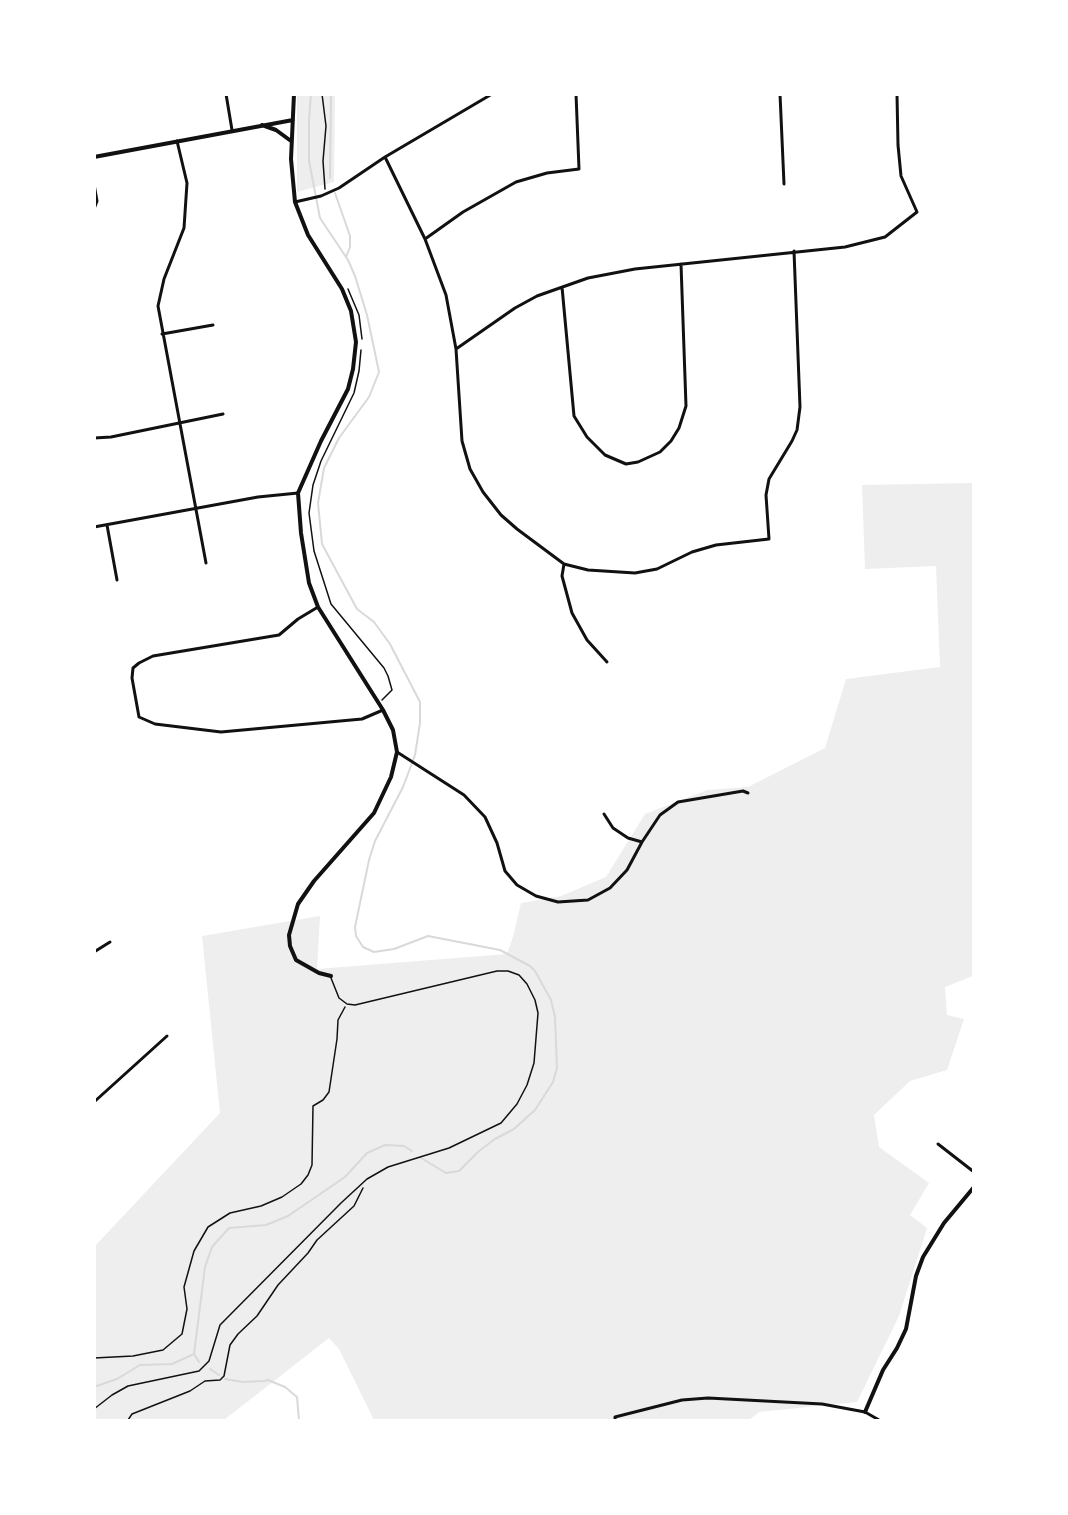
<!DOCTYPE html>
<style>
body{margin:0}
#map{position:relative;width:1068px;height:1515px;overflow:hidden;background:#fff;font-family:"PT Sans Narrow",sans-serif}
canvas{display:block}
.frame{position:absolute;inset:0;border:96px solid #fff;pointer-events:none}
</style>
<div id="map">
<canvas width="1068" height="1515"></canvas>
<div class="frame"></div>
</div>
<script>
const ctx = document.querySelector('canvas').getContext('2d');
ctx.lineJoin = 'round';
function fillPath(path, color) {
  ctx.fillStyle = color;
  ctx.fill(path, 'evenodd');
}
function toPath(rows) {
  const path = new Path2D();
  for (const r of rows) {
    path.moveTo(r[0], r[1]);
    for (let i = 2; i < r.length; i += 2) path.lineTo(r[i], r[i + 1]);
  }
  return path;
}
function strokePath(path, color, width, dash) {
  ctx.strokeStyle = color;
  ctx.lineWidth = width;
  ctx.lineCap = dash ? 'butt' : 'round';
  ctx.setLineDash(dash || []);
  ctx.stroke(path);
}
const green = toPath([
 [297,95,335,95,334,182,297,192],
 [972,483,973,484,973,976,945,987,947,1015,964,1019,947,1070,910,1081,874,1115,879,1147,929,1183,910,1215,927,1228,899,1316,857,1402,759,1412,749,1420,374,1420,339,1349,329,1338,224,1420,95,1420,94,1247,220,1113,202,936,320,916,317,969,507,954,513,937,521,903,561,896,606,877,645,814,707,790,748,787,825,748,846,679,940,667,936,566,865,569,862,485]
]);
const stream = toPath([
 [311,94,309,120,309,161,320,218,348,260,355,276,367,315,379,372,369,397,339,438,324,468,318,503,322,544,357,609,374,622,390,644,420,702,420,723,415,755,403,787,375,841,369,860,355,927,356,936,363,947,374,952,394,949,428,936,500,950,530,966,535,971,551,1000,555,1017,557,1068,553,1082,535,1110,514,1129,495,1139,479,1151,459,1171,446,1173,421,1158],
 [330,178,331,94],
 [335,193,350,236,350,247,346,257],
 [194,1354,199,1362],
 [210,1369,219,1375],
 [225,1379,243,1382,264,1381,268,1380,285,1387,297,1397,299,1420],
 [94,1387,117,1379,140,1365,172,1364,194,1354,205,1267,212,1247,229,1228,266,1225,288,1216,345,1177,367,1153,385,1145,404,1146,412,1151]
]);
const path = toPath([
 [322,94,326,126,323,161,325,189],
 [348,289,359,315,362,339],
 [361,350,359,371,354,393,321,461,313,485,309,513,314,551,331,604,384,668,388,676,392,690,382,700],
 [94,1358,133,1356,163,1350,182,1334,187,1309,184,1287,194,1251,208,1227,230,1213,261,1206,282,1197,301,1184,308,1175,312,1165,313,1106,323,1100,329,1092,337,1039,338,1020,345,1007],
 [128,1420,132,1414,190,1391,205,1381,220,1380,224,1376,230,1345,238,1334,257,1316,278,1285,308,1253,317,1240,354,1206,363,1188]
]);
const service = toPath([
 [94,1409,112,1395,128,1386,199,1371,209,1361,220,1325,341,1203,367,1179,388,1167,449,1148,501,1123,517,1104,527,1085,534,1063,538,1013,535,1000,527,984,519,975,508,971,497,971,355,1005,347,1004,339,998,331,978]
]);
const minor = toPath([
 [226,94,232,130],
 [780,94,784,184],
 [177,141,187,183,184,228,164,279,158,306,206,563],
 [385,157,425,239,446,295,456,349,462,441,470,469,483,492,501,515,517,529,564,564,588,570,635,573,657,569,692,552,716,545,769,539,766,495,769,479,792,441,797,430,800,407,794,251],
 [94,184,97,201,94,209],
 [295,202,321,196,339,188,385,157,492,94],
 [425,239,463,212,516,182,547,173,579,169,576,94],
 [562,287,574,416,587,437,605,455,626,464,638,462,660,452,671,441,679,428,686,406,681,264],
 [162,334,213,325],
 [456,349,515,308,537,296,588,278,635,269,845,247,885,237,917,212,901,176,898,145,897,94],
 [94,438,111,437,223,414],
 [107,525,117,580],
 [94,527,258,497,298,493],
 [564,564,562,576,572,613,587,640,607,662],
 [318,607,298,619,279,635,153,656,139,663,133,668,132,678,139,717,155,724,221,732,362,719,383,710],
 [397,752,464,795,485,817,497,843,505,871,517,885,536,896,558,902,588,900,610,888,627,870,642,842,660,815,678,802,743,791,748,793],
 [604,814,613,828,628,838,642,842],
 [94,952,110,942],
 [94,1102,167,1036],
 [938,1144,974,1172],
 [615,1420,615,1417,682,1400,708,1398,822,1404,865,1412,879,1420]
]);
const tertiary = toPath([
 [294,94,291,159,295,202,308,235,342,289,351,311,356,342,353,369,348,389,321,441,298,493,301,533,309,583,318,607,383,710,393,730,397,752,391,777,374,813,314,881,298,904,289,935,290,946,296,960,319,973,331,976],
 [262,125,276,130,291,141],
 [94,157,293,120],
 [865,1412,883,1370,897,1348,906,1329,916,1276,923,1257,944,1223,974,1187]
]);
fillPath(green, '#eee');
strokePath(stream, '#d9d9d9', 2);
strokePath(path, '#111', 1.5);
strokePath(service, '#111', 1.5);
strokePath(minor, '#111', 3);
strokePath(tertiary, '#111', 4);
</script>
